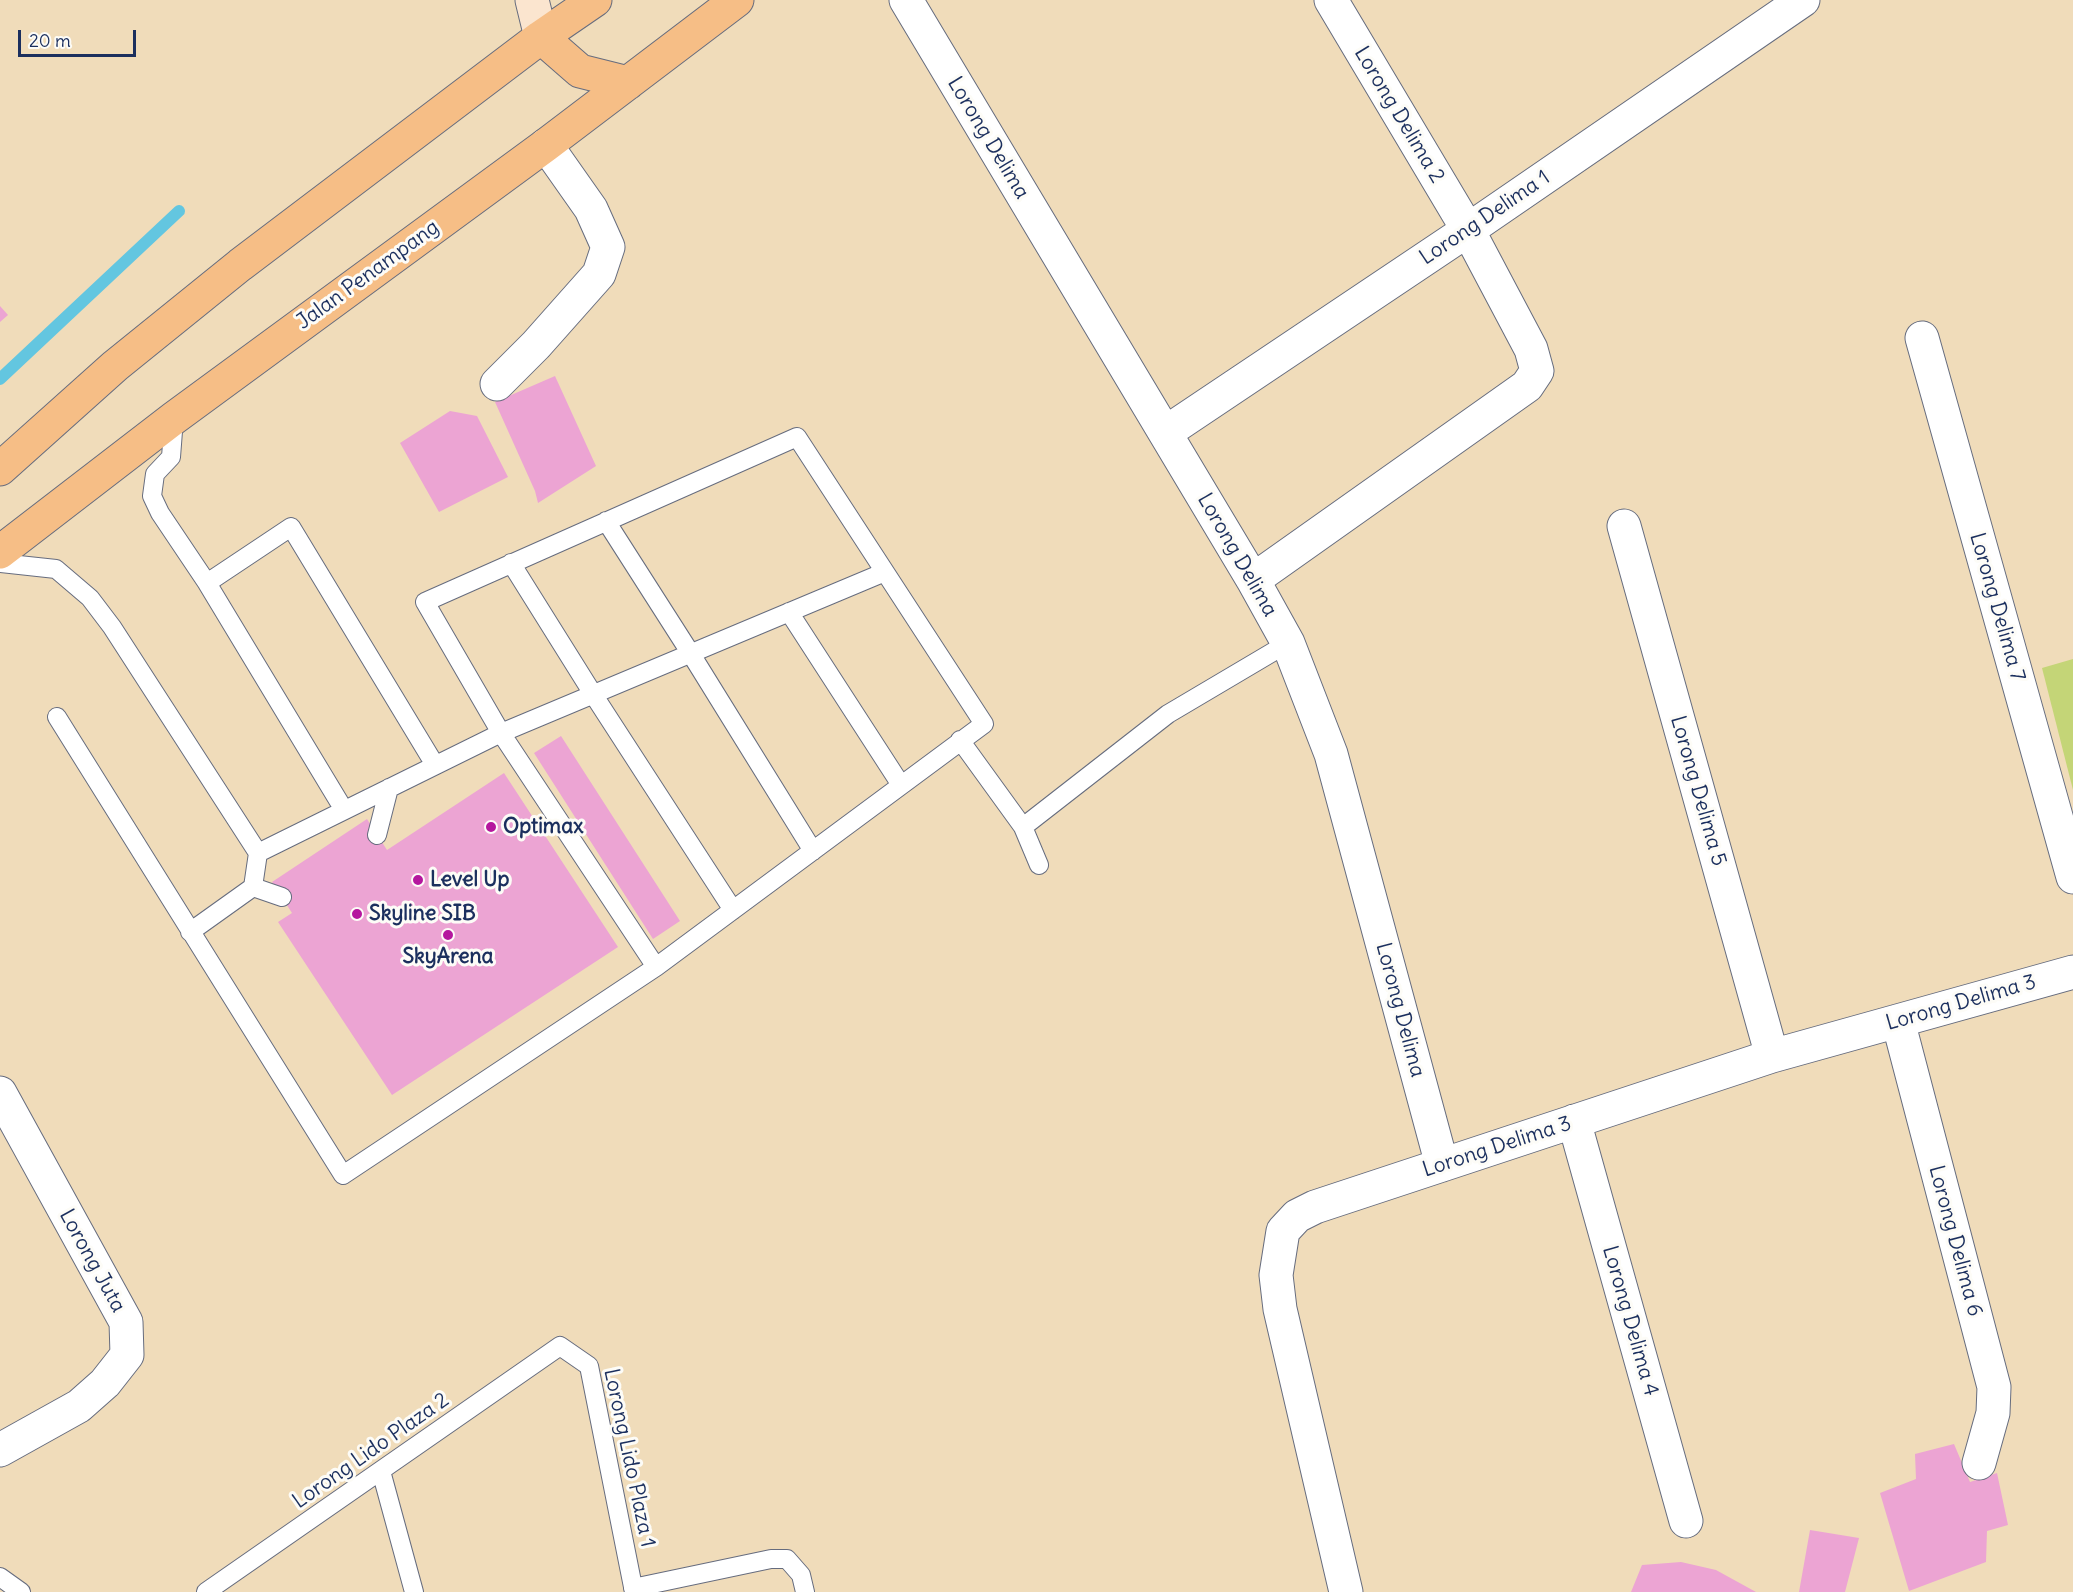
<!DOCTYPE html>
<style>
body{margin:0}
#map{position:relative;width:2073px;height:1592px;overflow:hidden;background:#f0dcba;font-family:Delius,sans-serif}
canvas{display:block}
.scale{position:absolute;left:18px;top:30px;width:118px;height:27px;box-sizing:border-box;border:3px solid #1b2f5e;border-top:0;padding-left:8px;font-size:18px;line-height:21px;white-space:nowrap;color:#1b2f5e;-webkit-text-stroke:4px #fdfcf7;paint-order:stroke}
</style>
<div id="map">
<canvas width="2073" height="1592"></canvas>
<div class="scale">20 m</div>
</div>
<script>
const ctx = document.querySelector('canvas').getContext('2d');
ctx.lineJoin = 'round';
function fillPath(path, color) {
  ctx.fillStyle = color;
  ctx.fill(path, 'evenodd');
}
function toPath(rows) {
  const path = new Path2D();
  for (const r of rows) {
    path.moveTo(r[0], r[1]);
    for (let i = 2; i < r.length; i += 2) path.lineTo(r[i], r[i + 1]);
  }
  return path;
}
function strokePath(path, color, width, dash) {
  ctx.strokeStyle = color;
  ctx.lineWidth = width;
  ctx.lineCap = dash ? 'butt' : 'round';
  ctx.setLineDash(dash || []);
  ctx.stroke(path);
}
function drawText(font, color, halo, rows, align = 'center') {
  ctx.font = font + ' Delius,sans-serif';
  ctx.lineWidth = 6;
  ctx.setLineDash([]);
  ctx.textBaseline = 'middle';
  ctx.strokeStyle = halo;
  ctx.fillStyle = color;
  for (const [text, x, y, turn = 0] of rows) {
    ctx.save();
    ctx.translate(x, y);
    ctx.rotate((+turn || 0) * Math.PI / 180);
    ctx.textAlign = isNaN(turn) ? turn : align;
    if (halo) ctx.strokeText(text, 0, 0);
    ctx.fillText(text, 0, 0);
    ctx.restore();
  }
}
const green = toPath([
 [2073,659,2073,790,2042,668]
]);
const stream = toPath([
 [0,379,179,211]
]);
const building = toPath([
 [0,306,8,315,0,322],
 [555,376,596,466,538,503,535,491,495,402],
 [450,411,477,416,508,477,439,512,400,443],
 [561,736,680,921,653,939,534,753],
 [504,773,618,947,392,1095,278,922,292,913,272,882,367,819,387,850],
 [1954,1444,1970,1482,1997,1473,2008,1525,1987,1531,1986,1562,1909,1591,1880,1493,1916,1479,1915,1454],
 [1810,1530,1859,1538,1845,1592,1799,1592],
 [1681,1562,1716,1570,1756,1592,1631,1592,1642,1565]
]);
const service = toPath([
 [174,418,171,457,155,474,152,496,160,513,207,583,344,810],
 [606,521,691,654,813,851],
 [0,563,56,569,90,598,112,627,258,853,253,887,190,932],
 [511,563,593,694,733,910],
 [207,583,291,527,435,765],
 [789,612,901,785],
 [57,717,343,1175,656,967,984,724,797,437,425,602,501,733,656,967],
 [960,740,1023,827],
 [377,835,389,788],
 [258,853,501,733,885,572],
 [1039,865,1023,827,1168,714,1288,643],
 [253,887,282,897],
 [381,1471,414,1592],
 [0,1577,21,1592],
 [633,1588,771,1559,787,1559,801,1575,805,1592],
 [206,1592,560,1346,589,1366,634,1592]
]);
const minor = toPath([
 [906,0,1253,580,1288,643,1331,754,1442,1165],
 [1922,338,2073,877],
 [497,384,536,345,599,274,608,247,591,209,546,145],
 [1165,433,1468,230,1803,0],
 [1624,526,1772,1056],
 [1253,580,1527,386,1537,371,1531,349,1468,230,1331,0],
 [1898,1021,1994,1387,1993,1413,1979,1463],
 [0,1093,126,1322,127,1355,105,1383,79,1406,0,1450],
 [1574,1121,1686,1521],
 [1346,1592,1280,1309,1276,1275,1283,1231,1297,1216,1315,1207,1772,1056,2073,972]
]);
const secondary = toPath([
 [532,0,541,37]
]);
const primary = toPath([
 [541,37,580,71,628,83],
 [0,469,115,366,240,265,541,37,595,0],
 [0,552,174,418,546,145,737,0]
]);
const markers = [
 [491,827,6,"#b5179e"],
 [418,880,6,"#b5179e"],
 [357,914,6,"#b5179e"],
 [448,935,6,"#b5179e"]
];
const streetNames = [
 ["Lorong Delima 2",1399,115,59],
 ["Lorong Delima",988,138,59],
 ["Lorong Delima 1",1485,218,-34],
 ["Jalan Penampang",368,275,-36],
 ["Lorong Delima",1237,555,60],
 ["Lorong Delima 7",1997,607,74],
 ["Lorong Delima 5",1698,791,74],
 ["Lorong Delima 3",1961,1003,-16],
 ["Lorong Delima",1400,1010,75],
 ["Lorong Delima 3",1497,1147,-18],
 ["Lorong Delima 6",1955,1241,75],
 ["Lorong Juta",92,1261,61],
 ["Lorong Delima 4",1630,1321,74],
 ["Lorong Lido Plaza 2",371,1451,-35],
 ["Lorong Lido Plaza 1",629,1458,78]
];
const poiNames = [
 ["Optimax",503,827],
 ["Level Up",430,880],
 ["Skyline SIB",369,914],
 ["SkyArena",448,957,"center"]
];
fillPath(green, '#c4d577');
strokePath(stream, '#63c6e0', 12);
fillPath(building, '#eca4d3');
strokePath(service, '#666c7e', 20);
strokePath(minor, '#666c7e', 35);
strokePath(secondary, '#666c7e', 35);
strokePath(primary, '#666c7e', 35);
strokePath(service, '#fff', 18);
strokePath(minor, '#fff', 33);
strokePath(secondary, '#fbe5cf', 33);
strokePath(primary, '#f6be86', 33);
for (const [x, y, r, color] of markers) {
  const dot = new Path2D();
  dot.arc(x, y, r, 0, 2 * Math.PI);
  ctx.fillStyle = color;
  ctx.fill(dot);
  strokePath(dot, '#fdfcf7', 2);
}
drawText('21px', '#1b2f5e', '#fdfcf7', streetNames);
drawText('bold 21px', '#1b2f5e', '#fdfcf7', poiNames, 'left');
</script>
